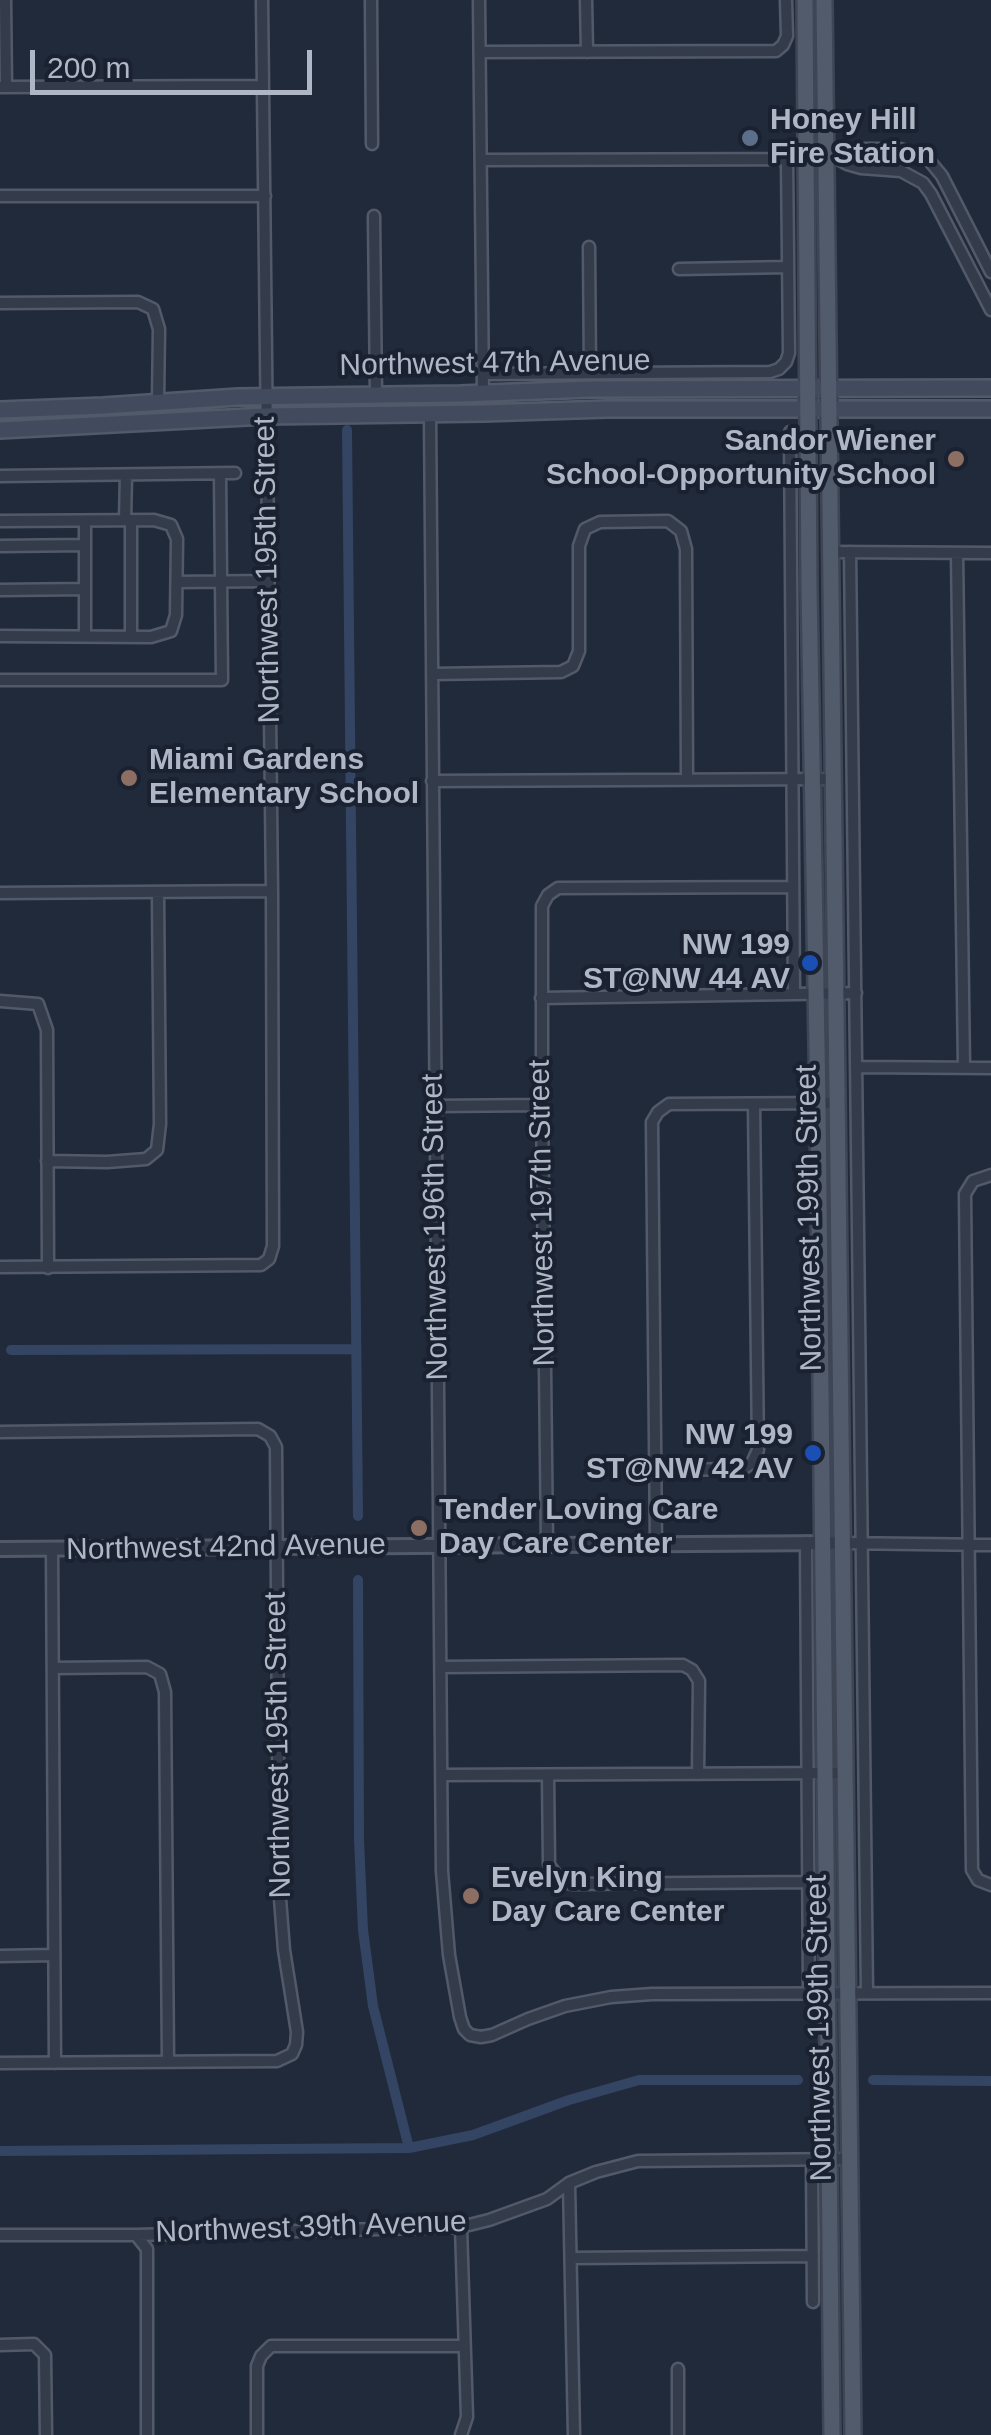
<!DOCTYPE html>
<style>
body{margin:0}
#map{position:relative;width:991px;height:2435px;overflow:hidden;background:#212a3b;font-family:Arial,sans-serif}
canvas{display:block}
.scale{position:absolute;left:30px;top:50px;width:282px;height:45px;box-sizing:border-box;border:5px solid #afb7c7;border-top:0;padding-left:12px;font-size:30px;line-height:35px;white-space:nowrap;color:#afb7c7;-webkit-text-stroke:8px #1a2130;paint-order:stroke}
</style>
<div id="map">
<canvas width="991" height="2435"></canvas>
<div class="scale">200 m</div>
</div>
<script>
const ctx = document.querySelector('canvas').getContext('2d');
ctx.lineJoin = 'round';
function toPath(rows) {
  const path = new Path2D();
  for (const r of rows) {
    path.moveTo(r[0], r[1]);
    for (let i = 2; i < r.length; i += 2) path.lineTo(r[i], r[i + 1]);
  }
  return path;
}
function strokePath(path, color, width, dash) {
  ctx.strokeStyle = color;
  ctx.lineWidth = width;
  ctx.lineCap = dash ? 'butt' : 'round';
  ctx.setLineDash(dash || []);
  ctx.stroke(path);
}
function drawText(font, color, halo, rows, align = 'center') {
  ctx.font = font + ' Arial,sans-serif';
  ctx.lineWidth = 8;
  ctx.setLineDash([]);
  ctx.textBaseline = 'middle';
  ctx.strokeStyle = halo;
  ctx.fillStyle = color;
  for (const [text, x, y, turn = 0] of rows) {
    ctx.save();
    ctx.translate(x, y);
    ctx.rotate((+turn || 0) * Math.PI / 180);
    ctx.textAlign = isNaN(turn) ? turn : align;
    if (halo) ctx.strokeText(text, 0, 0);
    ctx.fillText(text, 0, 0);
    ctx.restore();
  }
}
const canal = toPath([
 [347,430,358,1516],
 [11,1350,356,1349],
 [358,1580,359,1840,363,1930,373,2006,409,2148],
 [873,2080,991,2081],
 [0,2151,409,2148,473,2135,569,2100,639,2080,798,2080]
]);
const minor = toPath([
 [5,0,6,87],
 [371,0,372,144],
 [479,0,483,393],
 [586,0,587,52],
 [480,52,776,51,783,45,787,36,786,0],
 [0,87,263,86],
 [838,159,847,164,861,168,901,171,923,183,931,194,991,310],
 [481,160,838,159,848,152,861,149,900,149,915,153,928,159,942,176,991,272],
 [0,196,265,196],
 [374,216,376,395],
 [589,247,590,373],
 [679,269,788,267],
 [0,303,138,302,153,309,159,329,158,402],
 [483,374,770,372,779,369,786,362,789,353,787,159],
 [430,414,442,1871,449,1955,460,2017,464,2029,470,2035,481,2037,492,2035,528,2019,565,2006,611,1997,652,1994,991,1993],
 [790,432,794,993],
 [0,476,235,473],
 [125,520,126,475],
 [131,520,131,637],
 [0,521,154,520,171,525,177,539,176,615,171,631,151,637,0,636],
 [0,546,85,545],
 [831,552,991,553],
 [850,552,867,1993],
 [957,553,964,1067],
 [177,582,267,581],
 [0,590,85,589],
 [85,635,85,521],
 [432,674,561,672,573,666,579,651,579,546,585,529,600,522,668,521,681,531,686,549,687,779],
 [0,680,222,680,220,474],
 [432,781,833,779],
 [0,893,272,891],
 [541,998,856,993],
 [0,1001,38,1004,47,1030,48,1268],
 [857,1067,991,1068],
 [434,1106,542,1105],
 [47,1161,107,1162,146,1159,157,1150,160,1124,158,893],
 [991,1175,973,1181,965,1194,972,1870,978,1880,991,1885],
 [0,1267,261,1265,269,1259,273,1246,272,891,262,0],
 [0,1432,258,1429,270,1436,276,1447,279,1886,284,1950,297,2032,296,2045,292,2054,277,2061,0,2063],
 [656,1470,742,1469,752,1463,758,1450,754,1104],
 [806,1542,809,1993],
 [841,1543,991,1545],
 [547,1545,542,1105,542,906,548,895,558,888,793,887],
 [656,1545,652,1122,658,1112,669,1104,837,1103],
 [52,1549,55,2063],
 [441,1667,683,1665,692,1670,699,1681,698,1774],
 [53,1668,147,1667,160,1674,165,1692,168,2062],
 [442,1775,845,1773],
 [548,1775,549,1865,562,1882,572,1884,808,1882],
 [0,1956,54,1955],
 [812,2160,813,2302],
 [569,2183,574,2435],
 [0,2235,136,2235,461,2227,489,2220,547,2199,569,2183,596,2172,638,2161,849,2159],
 [136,2235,147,2249,147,2435],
 [571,2258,813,2256],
 [0,2345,34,2344,45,2355,46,2435],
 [678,2369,678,2435],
 [257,2435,257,2366,261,2356,271,2346,464,2346],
 [461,2435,467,2417,461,2227]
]);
const tertiary = toPath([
 [0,1549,832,1543]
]);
const secondary = toPath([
 [0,410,103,406,238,397,460,394,591,389,991,388],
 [0,430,266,416,484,413,607,409,991,409]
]);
const primary = toPath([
 [805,0,809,587,818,1103,832,2435],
 [824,0,853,2435]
]);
const markers = [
 [750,138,10,"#5c6f8a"],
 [956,459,10,"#8d6e63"],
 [129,778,10,"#8d6e63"],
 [810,963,10,"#1a4fb4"],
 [813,1453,10,"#1a4fb4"],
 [419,1528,10,"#8d6e63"],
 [471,1896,10,"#8d6e63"]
];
const poiNames = [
 ["Honey Hill",770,121],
 ["Fire Station",770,155],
 ["Sandor Wiener",936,442,"right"],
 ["School-Opportunity School",936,476,"right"],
 ["Miami Gardens",149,761],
 ["Elementary School",149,795],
 ["NW 199",790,946,"right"],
 ["ST@NW 44 AV",790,980,"right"],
 ["NW 199",793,1436,"right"],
 ["ST@NW 42 AV",793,1470,"right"],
 ["Tender Loving Care",439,1511],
 ["Day Care Center",439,1545],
 ["Evelyn King",491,1879],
 ["Day Care Center",491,1913]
];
const streetNames = [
 ["Northwest 47th Avenue",495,364,-1],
 ["Northwest 195th Street",268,570,-91],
 ["Northwest 197th Street",543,1213,-91],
 ["Northwest 199th Street",810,1218,-91],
 ["Northwest 196th Street",436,1227,-91],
 ["Northwest 42nd Avenue",226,1548,-1],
 ["Northwest 195th Street",279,1745,-91],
 ["Northwest 199th Street",820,2028,-91],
 ["Northwest 39th Avenue",311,2228,-2]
];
strokePath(canal, '#344463', 10);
strokePath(minor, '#525a69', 15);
strokePath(tertiary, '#525a69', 18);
strokePath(secondary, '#525a69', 20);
strokePath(primary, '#3e4554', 20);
strokePath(minor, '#343c4b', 10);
strokePath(tertiary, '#343c4b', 12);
strokePath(secondary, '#424b5e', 15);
strokePath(primary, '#525b6b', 15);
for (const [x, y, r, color] of markers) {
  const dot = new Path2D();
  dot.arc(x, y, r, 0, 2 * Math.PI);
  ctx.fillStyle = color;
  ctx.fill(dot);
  strokePath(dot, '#1a2130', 4);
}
drawText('bold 30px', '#afb7c7', '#1a2130', poiNames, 'left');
drawText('30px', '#afb7c7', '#1a2130', streetNames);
</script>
